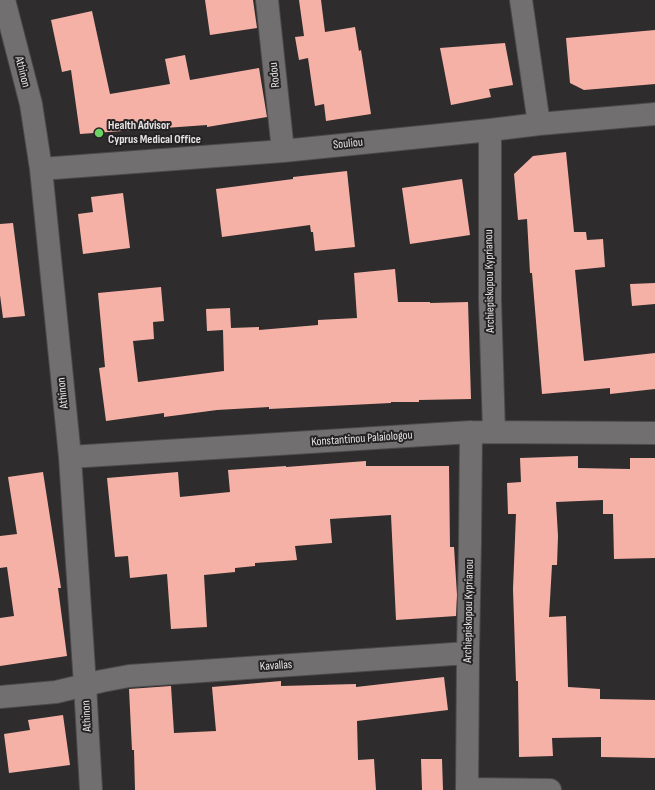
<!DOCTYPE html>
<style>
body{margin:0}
canvas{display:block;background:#2e2c2c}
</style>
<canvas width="655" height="790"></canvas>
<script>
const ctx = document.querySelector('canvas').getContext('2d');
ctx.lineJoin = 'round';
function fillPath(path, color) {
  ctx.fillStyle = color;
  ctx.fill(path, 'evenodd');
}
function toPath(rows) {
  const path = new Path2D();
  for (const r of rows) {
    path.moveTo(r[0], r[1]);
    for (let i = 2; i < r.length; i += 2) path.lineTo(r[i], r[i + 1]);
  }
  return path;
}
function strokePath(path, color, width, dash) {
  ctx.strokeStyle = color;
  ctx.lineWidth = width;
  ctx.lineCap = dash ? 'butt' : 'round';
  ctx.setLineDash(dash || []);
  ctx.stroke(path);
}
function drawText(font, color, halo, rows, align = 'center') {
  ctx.font = font + ' "Sofia Sans Condensed",sans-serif';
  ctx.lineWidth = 4;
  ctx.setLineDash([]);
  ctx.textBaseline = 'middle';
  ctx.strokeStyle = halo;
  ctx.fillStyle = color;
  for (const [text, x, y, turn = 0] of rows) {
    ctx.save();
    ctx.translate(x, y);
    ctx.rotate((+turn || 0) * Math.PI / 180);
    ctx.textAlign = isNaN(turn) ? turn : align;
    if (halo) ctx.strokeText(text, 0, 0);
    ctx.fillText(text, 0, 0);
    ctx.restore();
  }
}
const building = toPath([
 [205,0,253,0,257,28,210,35],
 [299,0,321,0,325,32,355,27,359,51,361,50,371,114,326,121,324,104,315,106,308,58,299,60,295,37,304,36],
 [92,11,110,94,170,84,165,59,185,55,190,80,259,68,267,117,207,127,207,125,80,134,71,70,62,72,51,20],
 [655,30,655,84,584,90,570,83,566,38],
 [505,43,513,85,489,89,491,97,451,105,440,48],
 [566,152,574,232,586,232,587,240,603,239,605,267,575,270,584,361,655,353,655,389,610,394,610,388,542,394,532,273,530,273,527,219,518,220,514,174,533,156],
 [347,171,355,247,315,251,313,232,311,232,310,225,222,237,216,189,293,179,293,177],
 [462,179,470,235,410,244,402,188],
 [123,193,130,248,83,254,78,214,93,212,91,197],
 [13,223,25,316,3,318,0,295,0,224],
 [395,269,398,302,430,302,430,303,468,302,471,399,419,400,419,402,391,402,391,403,269,409,269,407,217,410,164,417,164,413,106,421,99,368,105,367,98,293,161,287,164,321,153,322,154,339,133,341,138,382,224,371,223,330,207,331,206,309,230,308,231,328,259,327,259,330,318,325,318,320,357,318,354,273],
 [655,283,655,304,632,306,630,284],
 [578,456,578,468,630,469,630,458,655,458,655,558,614,559,613,514,603,514,603,500,556,502,558,536,557,565,552,565,549,617,566,616,568,687,600,689,600,699,655,700,655,758,601,757,601,737,552,738,553,756,519,757,518,681,516,681,513,589,516,514,508,514,507,483,521,482,520,458],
 [366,461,366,466,449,466,450,547,454,547,457,595,456,616,396,620,391,515,330,519,332,543,295,546,297,560,255,563,255,566,235,568,235,572,204,575,207,627,171,629,167,574,130,578,128,556,115,557,107,478,178,472,180,497,230,492,228,470,286,466,286,467],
 [43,472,61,588,58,588,67,656,0,666,0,618,14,616,7,567,0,568,0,536,17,534,8,477],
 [444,677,448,710,357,721,358,760,374,759,376,790,135,790,134,750,132,750,129,689,171,686,174,733,216,731,212,687,281,681,281,686,356,684,356,687],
 [63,715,70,765,9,773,4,734,30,730,28,720],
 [421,759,442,759,443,790,422,790]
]);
const street = toPath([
 [4,0,31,104,41,169,70,457,85,685,91,790],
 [267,0,283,151],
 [521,0,539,124],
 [490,130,490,300,494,432],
 [41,169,283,151,490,130,539,124,655,114],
 [70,457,471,432,655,433],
 [0,697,56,692,102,681,129,676,468,653],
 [467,789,550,790],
 [467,790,468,653,470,542,471,432]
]);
const markers = [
 [99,133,5,"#6ad364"]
];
const streetNames = [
 ["Athinon",22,72,76],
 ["Rodou",275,75,-96],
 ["Souliou",348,144,-6],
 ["Archiepiskopou Kyprianou",490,281,-91],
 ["Athinon",63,393,-96],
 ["Konstantinou Palaiologou",362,439,-4],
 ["Archiepiskopou Kyprianou",469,611,-89],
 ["Kavallas",276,666,-4],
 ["Athinon",87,716,-93]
];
const poiNames = [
 ["Health Advisor",108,126],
 ["Cyprus Medical Office",108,140]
];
fillPath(building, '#f6b1a7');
strokePath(street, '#4c4a4b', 24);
strokePath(street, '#726f70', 22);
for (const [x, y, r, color] of markers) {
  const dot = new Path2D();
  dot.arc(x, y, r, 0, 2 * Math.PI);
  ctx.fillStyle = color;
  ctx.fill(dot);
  strokePath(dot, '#252223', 1.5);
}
drawText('12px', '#e6e4e5', '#252223', streetNames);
drawText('bold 12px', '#e6e4e5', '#252223', poiNames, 'left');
</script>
